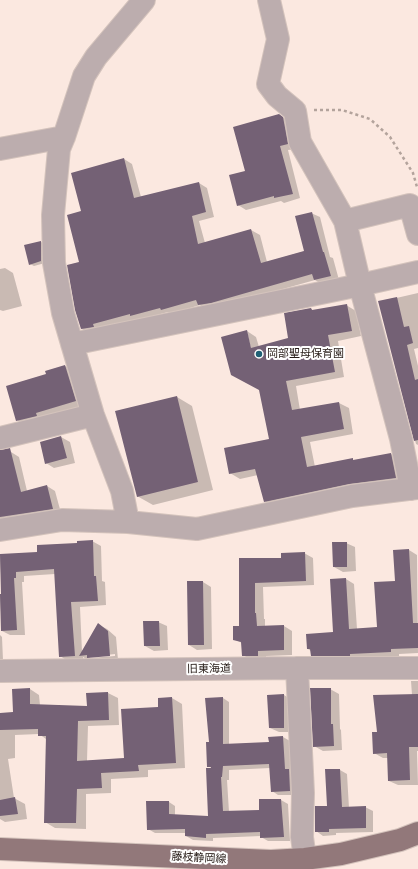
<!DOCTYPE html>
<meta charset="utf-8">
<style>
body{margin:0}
canvas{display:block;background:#fbe8e0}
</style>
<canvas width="418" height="869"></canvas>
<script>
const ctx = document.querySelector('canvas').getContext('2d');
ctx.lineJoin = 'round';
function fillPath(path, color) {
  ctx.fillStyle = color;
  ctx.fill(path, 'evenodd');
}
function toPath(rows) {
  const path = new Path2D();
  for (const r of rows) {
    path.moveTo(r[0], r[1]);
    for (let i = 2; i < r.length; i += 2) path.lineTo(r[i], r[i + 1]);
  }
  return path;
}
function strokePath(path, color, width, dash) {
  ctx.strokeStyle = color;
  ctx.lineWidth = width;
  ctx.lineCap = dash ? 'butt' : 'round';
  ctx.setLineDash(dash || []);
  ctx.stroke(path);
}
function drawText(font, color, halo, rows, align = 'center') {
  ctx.font = font + ' Figtree,"Noto Sans JP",sans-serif';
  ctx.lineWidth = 4;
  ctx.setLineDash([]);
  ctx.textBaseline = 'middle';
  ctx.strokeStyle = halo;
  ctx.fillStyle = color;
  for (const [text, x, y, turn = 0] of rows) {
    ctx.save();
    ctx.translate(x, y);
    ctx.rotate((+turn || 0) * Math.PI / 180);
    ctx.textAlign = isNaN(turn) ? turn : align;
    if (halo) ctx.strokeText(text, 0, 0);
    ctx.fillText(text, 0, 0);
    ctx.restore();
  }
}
const shadow = toPath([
 [279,115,288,120,296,149,288,150,300,198,284,203,281,201,246,210,238,205,246,172],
 [124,159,132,164,141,197,199,183,207,188,214,217,199,221,205,243,251,230,260,235,267,262,305,251,311,213,320,217,330,257,333,258,339,280,323,285,315,280,219,307,207,310,200,305,170,314,168,312,139,320,137,319,101,329,90,334,82,329,80,263,82,212],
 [41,242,45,244,45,263,34,266,30,264],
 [5,268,13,273,22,306,3,311,0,310,0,269],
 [418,293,418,348,414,349,418,366,418,445,416,444,379,302],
 [346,305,356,311,361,336,338,341,344,377,296,386,300,410,339,403,349,408,353,434,310,442,315,467,352,459,355,461,391,454,401,460,406,483,275,507,265,501,258,475,240,479,230,473,271,440,247,331,256,337,259,347,289,339,311,309,314,311],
 [65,366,73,371,84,406,44,418,26,425,17,420,47,375],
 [177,397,192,406,213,490,153,505,137,496],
 [61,437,70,442,75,463,54,468,46,463],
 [11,452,19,457,27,491,47,486,55,491,61,513,9,522,3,518,0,519,0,455],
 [92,541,101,546,102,581,105,582,106,605,80,607,82,652,99,625,107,629,116,637,118,660,88,660,83,657,83,660,68,661,60,656,55,574,24,576,24,582,22,582,25,635,10,635,2,631,0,595,2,595,0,555,38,553],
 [115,654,115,656,90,658,89,657],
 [346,543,355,547,356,571,343,572,334,567],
 [409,550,417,555,418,653,399,654,399,656,320,660,312,655,311,651,308,649,334,633,346,579,354,584,357,629,378,628],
 [304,553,313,558,314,585,263,587,264,619,265,619,265,627,284,626,292,631,292,655,266,656,266,660,251,660,243,655,242,643,234,639,240,627,240,559,282,559],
 [203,582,211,587,212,649,197,650,189,645],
 [158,622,167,626,168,650,154,651,145,646],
 [0,635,2,637,3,660,0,660],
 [411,681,418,681,418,751,417,751,418,785,398,785,389,781,388,758,383,758,374,753,378,733,412,695],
 [30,689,39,695,40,705,88,707,108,693,118,698,119,725,88,726,87,761,125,759,160,708,159,699,172,698,182,704,185,768,148,770,148,777,111,779,111,793,86,794,86,829,55,828,45,822,46,739,39,734,15,735,15,758,8,759,14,798,25,804,27,819,5,822,0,819,0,714,14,713],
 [330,689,339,694,340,729,341,730,342,750,323,751,314,746],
 [284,695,292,700,292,732,279,732,270,728,268,696],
 [223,698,229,702,229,745,270,743,283,737,290,741,297,795,278,795,272,791,270,768,229,770,229,780,227,780,229,812,260,811,281,800,288,804,290,841,268,841,261,837,261,836,213,838,213,841,193,840,186,836,186,833,155,833,148,829,169,802,175,806,175,815,209,817,213,769,208,766,210,743],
 [340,770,347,774,349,808,365,807,373,811,373,832,336,833,336,835,323,836,316,831,328,807]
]);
const building = toPath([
 [279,114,283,117,288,144,280,146,293,194,274,198,274,196,237,206,229,175,245,171,233,127],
 [124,158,134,198,199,182,206,212,192,216,198,244,251,229,261,263,304,251,295,216,312,212,323,252,324,252,331,276,314,280,312,274,211,303,198,305,196,300,161,310,160,308,130,316,130,314,93,324,94,327,81,329,75,310,67,265,79,262,67,215,81,211,71,173],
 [41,241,41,261,29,265,24,245],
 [397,297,404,327,409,326,413,343,407,345,415,380,418,379,418,440,414,441,378,301],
 [347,304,352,331,328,335,335,372,286,381,292,410,339,402,344,429,301,437,307,467,353,458,353,460,391,453,396,478,349,484,264,502,255,469,229,474,224,448,269,439,259,390,231,375,221,337,247,330,251,348,288,338,284,313,311,308,312,310],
 [65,365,76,401,36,413,37,416,16,421,6,386,46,374,45,371],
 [177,396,198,482,137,497,115,411],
 [61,436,67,458,45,464,40,442],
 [10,448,21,492,47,485,53,509,0,517,0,450],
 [93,540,94,576,96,576,98,601,71,602,75,656,59,657,54,569,16,572,16,578,14,578,17,630,1,631,0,594,1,594,0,554,37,552,37,545,77,543,77,541],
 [332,542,347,542,347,567,333,567],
 [409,549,413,623,418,623,418,648,391,649,391,652,350,654,350,656,311,656,310,649,307,649,306,634,333,632,330,579,346,578,349,629,377,627,374,582,395,581,393,550],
 [305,552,306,581,255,583,255,613,256,613,257,626,284,625,284,650,258,651,258,656,242,656,241,642,233,640,233,626,239,626,239,558,281,558,281,553],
 [187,581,203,581,204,645,188,645],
 [143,621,159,621,160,646,144,646],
 [98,623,108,631,110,656,87,658,87,655,79,656],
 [30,688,30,704,87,706,86,693,108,692,109,720,78,721,77,761,124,758,121,709,158,707,158,698,172,697,176,763,138,765,139,771,101,773,102,788,77,789,76,823,44,823,46,736,38,736,38,729,0,730,0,713,13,712,12,689],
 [310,688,331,688,331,724,333,724,334,746,313,747],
 [284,694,284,728,269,728,267,695],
 [418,694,418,747,409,747,410,780,388,781,387,753,373,754,372,732,377,732,373,695],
 [223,697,223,744,269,742,268,737,283,736,285,769,289,769,290,791,271,792,269,764,223,766,222,777,221,777,223,811,259,810,259,799,281,799,284,837,260,838,260,832,206,834,206,838,185,836,185,829,147,830,146,801,169,801,169,814,208,816,206,768,211,768,211,767,207,767,206,742,209,742,205,698],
 [325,769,340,769,342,807,366,806,366,828,329,829,329,832,315,832,315,806,327,806],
 [15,797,18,814,0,816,0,800]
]);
const path = toPath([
 [314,110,342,110,370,119,390,137,413,173,417,187]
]);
const minor = toPath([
 [269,0,278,39,268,84,277,96,295,111,300,142,345,221,360,285,401,439,411,489],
 [0,149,64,137],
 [345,221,410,205,418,234],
 [72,344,360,285,418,272],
 [0,438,93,415],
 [128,522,122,491,93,415,63,313,54,263,53,215,59,149,64,137,84,76,96,57,144,0],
 [0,530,62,520,128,522,197,529,352,496,418,488],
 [297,668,303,793,302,837,305,859],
 [0,671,297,668,418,668]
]);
const major = toPath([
 [0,849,271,861,305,859,341,854,400,840,418,833]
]);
const markers = [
 [259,354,4,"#1f6075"]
];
const poiNames = [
 ["岡部聖母保育園",267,354]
];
const streetNames = [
 ["旧東海道",209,669,-1],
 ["藤枝静岡線",199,858,3]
];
fillPath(shadow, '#0003');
fillPath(building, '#746175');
strokePath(minor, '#d4c3bc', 24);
strokePath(major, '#d4c3bc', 24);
strokePath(path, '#b3a39c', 2.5, [3, 3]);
strokePath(minor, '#bcadae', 22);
strokePath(major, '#92787a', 22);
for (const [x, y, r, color] of markers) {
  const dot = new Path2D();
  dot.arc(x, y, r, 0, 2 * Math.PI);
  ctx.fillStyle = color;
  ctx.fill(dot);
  strokePath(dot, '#fff', 1.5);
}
drawText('11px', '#251b16', '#fff', poiNames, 'left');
drawText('11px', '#251b16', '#fff', streetNames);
</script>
